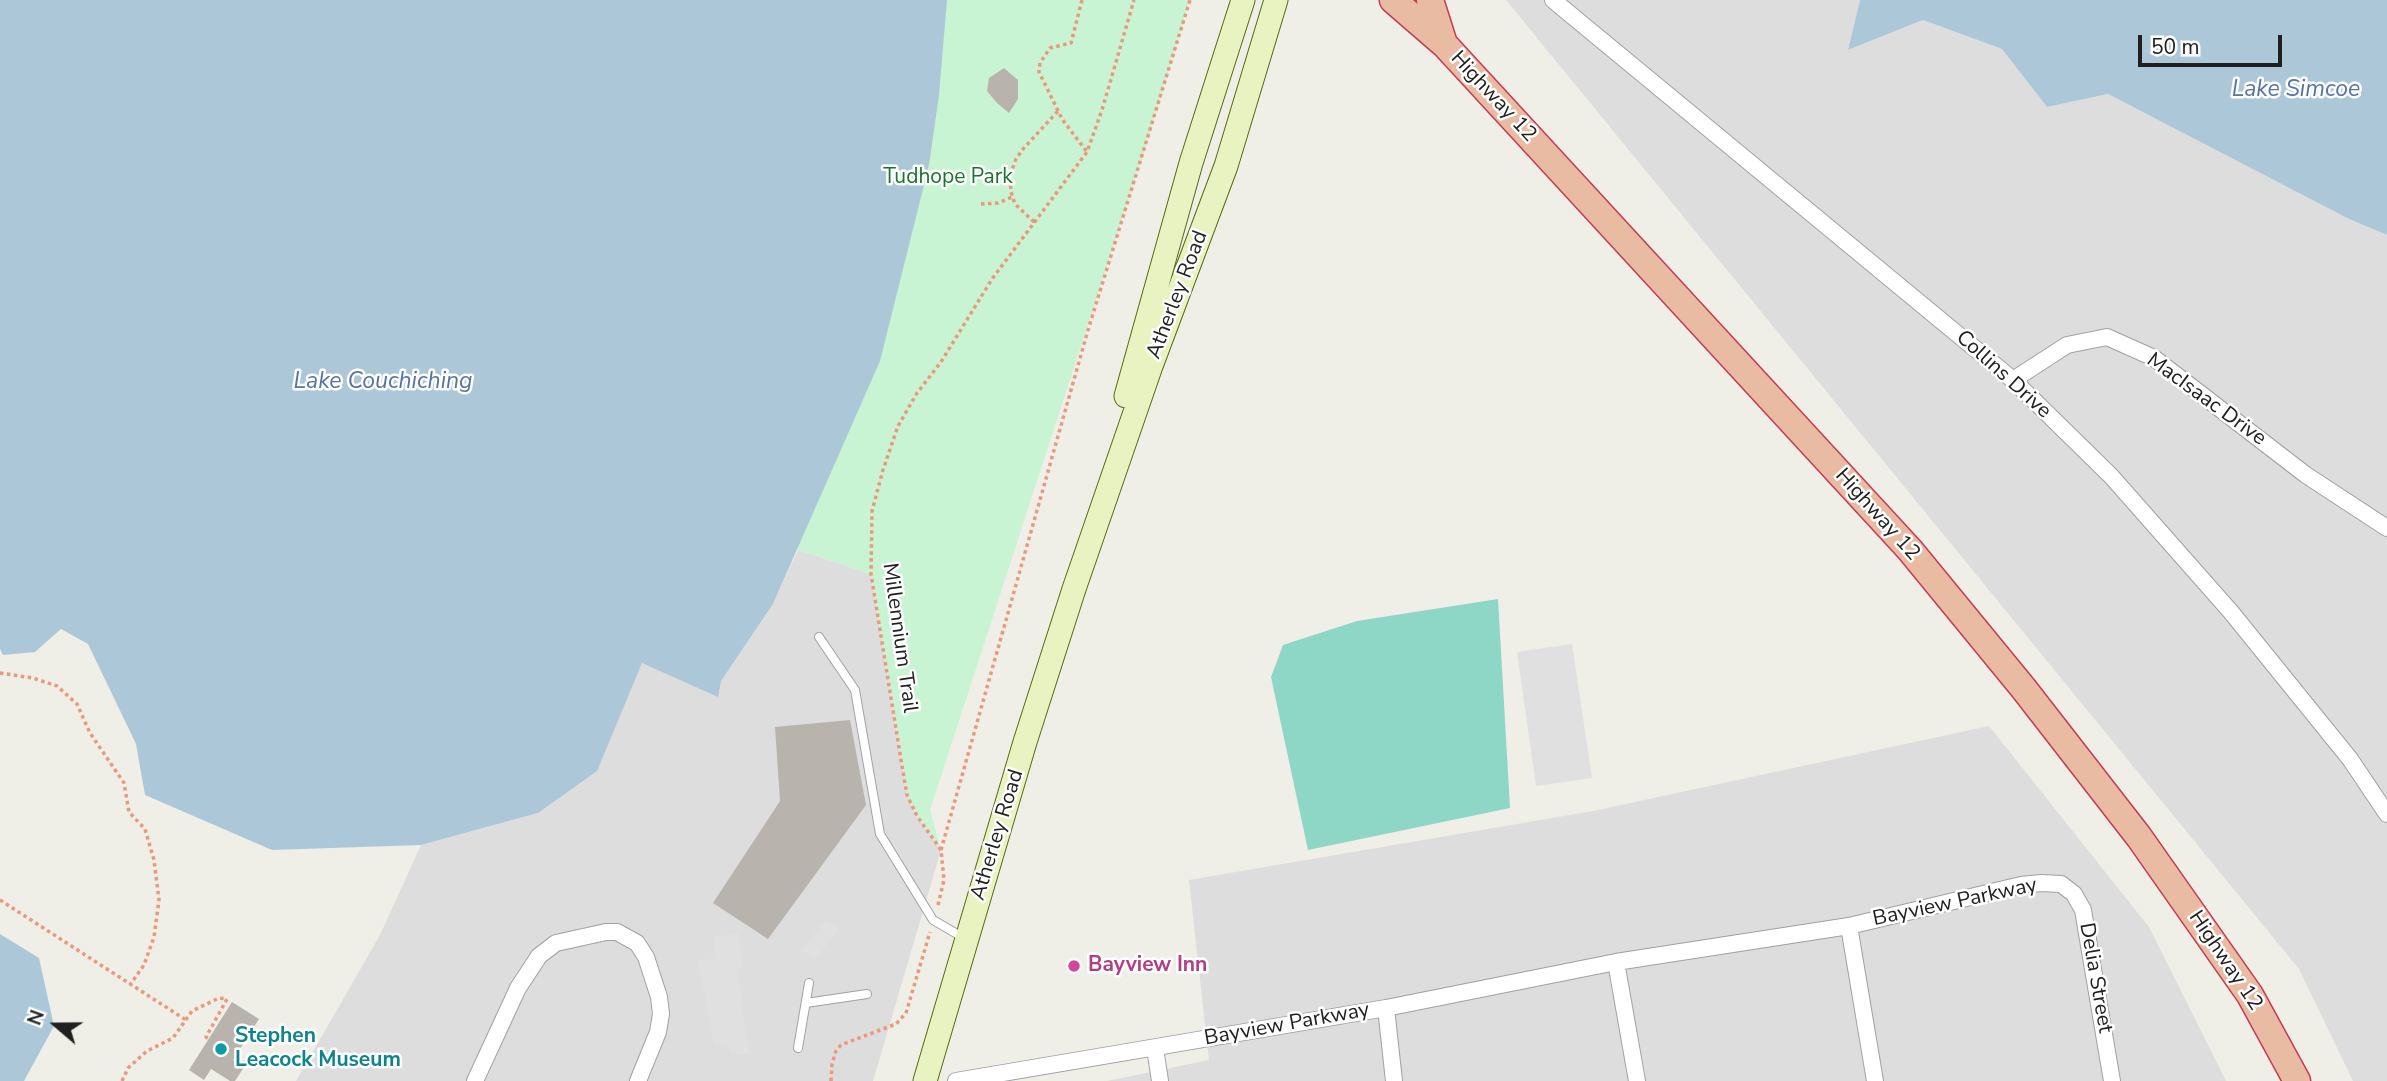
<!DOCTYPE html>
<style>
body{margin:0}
#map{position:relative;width:2387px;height:1081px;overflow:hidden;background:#efeee7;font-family:"Nunito Sans",sans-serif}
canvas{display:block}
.north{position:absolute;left:21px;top:990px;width:70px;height:70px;-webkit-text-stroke:5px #fff;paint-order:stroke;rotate:290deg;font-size:19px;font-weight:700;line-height:28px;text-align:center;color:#202020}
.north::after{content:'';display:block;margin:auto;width:24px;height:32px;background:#202020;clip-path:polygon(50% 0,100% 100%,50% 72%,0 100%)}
.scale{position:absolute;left:2138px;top:35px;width:144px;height:32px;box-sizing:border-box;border:4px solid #202020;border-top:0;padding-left:9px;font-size:21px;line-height:24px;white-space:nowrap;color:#202020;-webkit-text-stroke:5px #fff;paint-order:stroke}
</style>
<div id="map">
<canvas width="2387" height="1081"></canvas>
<div class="north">N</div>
<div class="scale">50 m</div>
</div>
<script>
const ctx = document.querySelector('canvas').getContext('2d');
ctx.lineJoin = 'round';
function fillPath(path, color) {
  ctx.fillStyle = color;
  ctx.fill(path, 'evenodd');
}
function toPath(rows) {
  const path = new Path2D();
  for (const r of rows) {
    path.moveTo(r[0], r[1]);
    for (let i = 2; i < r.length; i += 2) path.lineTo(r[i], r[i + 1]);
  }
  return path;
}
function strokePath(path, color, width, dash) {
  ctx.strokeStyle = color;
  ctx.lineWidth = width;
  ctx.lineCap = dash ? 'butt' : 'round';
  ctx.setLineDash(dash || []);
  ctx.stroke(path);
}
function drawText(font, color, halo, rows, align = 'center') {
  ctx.font = font + ' "Nunito Sans",sans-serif';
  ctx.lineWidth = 5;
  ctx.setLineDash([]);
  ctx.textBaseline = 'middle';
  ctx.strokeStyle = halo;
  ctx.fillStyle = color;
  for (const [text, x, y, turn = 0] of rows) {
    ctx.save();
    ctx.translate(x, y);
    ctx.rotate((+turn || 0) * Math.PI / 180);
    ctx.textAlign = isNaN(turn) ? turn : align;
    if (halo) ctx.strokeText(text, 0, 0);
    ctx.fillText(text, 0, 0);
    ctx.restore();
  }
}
const residential = toPath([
 [1506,0,1860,0,1848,50,1923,20,2002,49,2047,107,2108,94,2349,219,2387,235,2387,1081,2353,1081,2299,969],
 [798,550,871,574,907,795,917,816,941,850,873,1081,296,1081,380,935,421,845,538,813,633,683,642,663,721,681,773,604],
 [1989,726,2149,927,2226,1081,1107,1081,1209,1060,1189,880,1593,811]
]);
const park = toPath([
 [745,0,1190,0,1148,140,930,810,941,850,917,816,907,795,871,574,798,550,763,100]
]);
const pitch = toPath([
 [1498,599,1510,808,1308,850,1271,677,1283,645,1357,621]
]);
const parking = toPath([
 [1572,644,1592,778,1536,786,1517,652],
 [826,919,839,929,815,960,802,950],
 [738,933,744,968,737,970,749,1054,731,1055,727,1043,714,1045,698,961,716,958,714,937]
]);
const water = toPath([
 [0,0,947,0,939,95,929,165,880,361,773,604,721,681,718,697,642,663,597,771,538,813,421,845,272,850,145,795,136,744,88,644,61,629,35,652,3,655,0,649],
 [1860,0,2387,0,2387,235,2349,219,2108,94,2047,107,2002,49,1923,20,1848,50],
 [0,934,39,958,54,1026,24,1081,0,1081]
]);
const building = toPath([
 [1004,68,1018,80,1018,99,1009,113,997,103,987,91,989,78],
 [850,720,866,805,768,939,713,903,780,801,775,727],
 [232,1002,259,1019,233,1060,244,1067,235,1081,230,1081,211,1069,204,1080,189,1070]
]);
const path = toPath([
 [1082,0,1071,43,1050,48,1040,63,1039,72,1062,119,1087,152],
 [981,204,998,203,1012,197],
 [1034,222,1015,204,1011,192,1010,175,1016,159,1023,149,1058,111],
 [0,673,33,678,57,686,77,704,90,733,124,783,129,812,145,829,154,860,159,900,154,937,144,965,130,985],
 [941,850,1088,330,1190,0],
 [0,900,186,1020],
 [938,905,944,880,941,850,917,816,907,795,902,766,871,574,872,511,883,470,898,426,917,393,941,362,992,279,1087,152,1102,110,1134,0],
 [122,1081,128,1068,147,1051,173,1038,192,1011,219,998,227,999,206,1037,209,1039],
 [831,1081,832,1064,836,1051,841,1045,896,1024,906,1013,930,932]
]);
const service = toPath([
 [819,637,855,690,880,834,933,920,964,938],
 [806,1003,867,994],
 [798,1048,809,983]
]);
const minor = toPath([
 [1553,0,2013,380,2111,476,2231,612,2350,759,2387,814],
 [2013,380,2067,345,2107,337,2154,358,2306,475,2387,528],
 [1849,926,1875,1081],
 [1616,962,1637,1081],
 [1386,1008,1394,1081],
 [1155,1048,1160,1081],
 [475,1081,518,988,539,956,556,943,606,932,617,932,637,943,646,957,659,997,661,1014,658,1032,638,1081],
 [956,1081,1386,1008,1616,962,1849,926,2021,885,2041,883,2061,884,2074,894,2083,910,2112,1081]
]);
const secondary = toPath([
 [1126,396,1191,163,1243,0],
 [925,1081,1025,742,1074,589,1151,366,1226,166,1276,0]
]);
const trunk = toPath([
 [1393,0,1445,45,1910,550,2024,689,2139,837,2250,995,2297,1081],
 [1430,0,1444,44]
]);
const markers = [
 [1074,966,7,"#d1479c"],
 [221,1049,7,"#0f9aa8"]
];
const streetNames = [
 ["Highway 12",1493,97,47],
 ["Atherley Road",1178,295,-69],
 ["Collins Drive",2003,375,42],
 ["MacIsaac Drive",2206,400,36],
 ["Highway 12",1877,515,48],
 ["Millennium Trail",899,638,82],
 ["Atherley Road",998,835,-73],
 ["Bayview Parkway",1955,903,-12],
 ["Highway 12",2225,961,56],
 ["Delia Street",2095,978,80],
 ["Bayview Parkway",1287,1025,-10]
];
const parkNames = [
 ["Tudhope Park",948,178]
];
const hotelNames = [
 ["Bayview Inn",1088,966]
];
const cultureNames = [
 ["Stephen",235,1037],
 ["Leacock Museum",235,1061]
];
const waterNames = [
 ["Lake Simcoe",2296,90],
 ["Lake Couchiching",383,382]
];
fillPath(residential, '#dedddd');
fillPath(park, '#c9f4d3');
fillPath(pitch, '#8ed6c5');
fillPath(parking, '#e0e0e0');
fillPath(water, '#acc8d8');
fillPath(building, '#b8b4ad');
strokePath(service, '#a1a1a1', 10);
strokePath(minor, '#a1a1a1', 18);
strokePath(secondary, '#556d11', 25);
strokePath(trunk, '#c93954', 29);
strokePath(path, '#eb987c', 3.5, [3.5, 3.5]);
strokePath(service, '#fff', 8);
strokePath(minor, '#fff', 16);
strokePath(secondary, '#e9f3c1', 23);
strokePath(trunk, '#e8bba2', 26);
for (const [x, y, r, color] of markers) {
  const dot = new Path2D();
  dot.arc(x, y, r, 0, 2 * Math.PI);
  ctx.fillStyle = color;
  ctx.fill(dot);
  strokePath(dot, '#fff', 2.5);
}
drawText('21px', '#202020', '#fff', streetNames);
drawText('21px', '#18742d', '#fff', parkNames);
drawText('bold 21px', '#b23c85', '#fff', hotelNames, 'left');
drawText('bold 21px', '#0d838f', '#fff', cultureNames, 'left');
drawText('italic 23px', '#5672a6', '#fff', waterNames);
</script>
